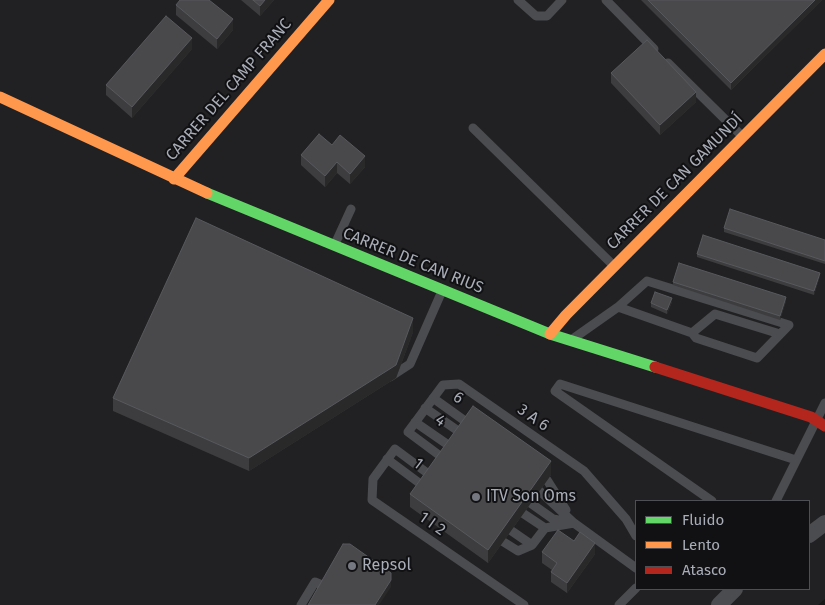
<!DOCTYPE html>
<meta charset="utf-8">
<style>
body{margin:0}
#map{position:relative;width:825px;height:605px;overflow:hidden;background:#171717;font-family:"Fira Sans",sans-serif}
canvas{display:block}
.legend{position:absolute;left:635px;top:500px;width:175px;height:90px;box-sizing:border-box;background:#111113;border:1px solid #4d4f55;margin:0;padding:6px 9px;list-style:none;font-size:15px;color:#a8adb8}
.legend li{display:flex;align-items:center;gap:10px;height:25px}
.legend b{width:25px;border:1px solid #4d4f55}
</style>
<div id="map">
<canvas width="825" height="605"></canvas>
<ul class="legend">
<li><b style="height:6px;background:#63d668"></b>Fluido</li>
<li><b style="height:6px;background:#ff974d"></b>Lento</li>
<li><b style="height:6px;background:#b3261e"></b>Atasco</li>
</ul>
</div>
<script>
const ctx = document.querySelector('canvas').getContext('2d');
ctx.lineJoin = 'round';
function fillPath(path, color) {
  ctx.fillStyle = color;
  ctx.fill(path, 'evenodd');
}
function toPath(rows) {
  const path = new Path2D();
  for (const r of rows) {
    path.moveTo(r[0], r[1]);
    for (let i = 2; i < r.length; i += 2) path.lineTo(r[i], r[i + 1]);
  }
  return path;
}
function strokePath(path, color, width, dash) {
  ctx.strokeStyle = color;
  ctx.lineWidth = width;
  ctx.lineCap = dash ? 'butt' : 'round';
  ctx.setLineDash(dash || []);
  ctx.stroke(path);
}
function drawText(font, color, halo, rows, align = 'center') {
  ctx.font = font + ' "Fira Sans",sans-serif';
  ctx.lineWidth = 4;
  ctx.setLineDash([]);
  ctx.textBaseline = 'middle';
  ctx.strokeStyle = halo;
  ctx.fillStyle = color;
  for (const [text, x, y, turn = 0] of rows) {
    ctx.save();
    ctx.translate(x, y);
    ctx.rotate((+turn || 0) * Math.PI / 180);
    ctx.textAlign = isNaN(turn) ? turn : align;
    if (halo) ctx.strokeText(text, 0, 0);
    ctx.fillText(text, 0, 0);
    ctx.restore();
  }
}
const built = toPath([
 [0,0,825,0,825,599,818,605,0,605],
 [636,501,809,501,809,589,636,589]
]);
const lane = toPath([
 [518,0,536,16,547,16,562,0],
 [606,0,654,49],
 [668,63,743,137],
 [473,128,614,266],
 [335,244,351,209],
 [692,333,715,314,780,334],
 [574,338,618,307,692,333,696,338,757,358,789,325,647,281,618,307],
 [390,377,410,364,442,291],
 [433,398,472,426],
 [425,408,464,435],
 [415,422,454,449],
 [387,459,426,488],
 [447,461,408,432,443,385,459,384,584,471,626,519,636,536],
 [538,473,547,480,566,510],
 [434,478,395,449,373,479,372,500,524,605],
 [531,483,574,523,636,568],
 [522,497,553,519,569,522],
 [712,501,555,391,560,384,796,460],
 [776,501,825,403],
 [515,508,545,528],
 [503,525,532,545],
 [494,536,518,551,532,545,545,528,574,523],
 [301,605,315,582,329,588],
 [619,605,636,588]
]);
const street = toPath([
 [809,535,825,523],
 [719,605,735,589]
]);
const fast = toPath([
 [207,193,550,334,655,367]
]);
const slow = toPath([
 [0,97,207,193],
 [174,179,329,0],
 [550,334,566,315,825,54]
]);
const jam = toPath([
 [655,367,811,417,825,426]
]);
const wall = toPath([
 [241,0,274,0,260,16],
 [641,0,822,0,731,90],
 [176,5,233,30,217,49,176,15],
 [192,49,132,118,106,95,106,85],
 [611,73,696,102,660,135,611,83],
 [332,145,365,167,350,184,337,173,325,187,301,165,301,155],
 [724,228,825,240,825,264,724,232],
 [697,254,820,276,814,295,697,257],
 [673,282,786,301,780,320,673,285],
 [672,302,667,314,651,307,651,303],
 [413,332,396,378,249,471,113,411,113,398],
 [551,475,488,563,410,507,410,494],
 [574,541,595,554,567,593,551,582,551,572,552,570,542,563,542,552]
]);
const shadedWall = toPath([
 [265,0,274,0,260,16,260,6],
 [815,0,822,0,731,90,731,83],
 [233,19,233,30,217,49,217,39],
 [192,38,192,49,132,118,132,107],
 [696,92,696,102,660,135,660,125],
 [365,156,365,167,350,184,350,174],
 [337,162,337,173,325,187,325,176],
 [820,273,820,276,814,295,814,291],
 [786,297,786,301,780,320,780,316],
 [672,298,672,302,667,314,667,310],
 [413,318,413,332,396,378,249,471,249,458],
 [551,461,551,475,488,563,488,550],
 [595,543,595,554,567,593,567,583],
 [391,580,391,587,379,605,375,605]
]);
const building = toPath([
 [180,0,209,0,233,19,217,39,176,5,180,0],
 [253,0,265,0,260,6,253,0],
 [648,0,815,0,731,83,648,0],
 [166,16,192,38,132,107,106,85,166,16],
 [647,40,696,92,660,125,611,73,647,40],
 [319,134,332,145,340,135,365,156,350,174,337,162,325,176,301,155,319,134],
 [730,209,825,240,825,261,724,228,730,209],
 [196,218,413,318,396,365,249,458,113,398,196,218],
 [703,235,820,273,814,291,697,254,703,235],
 [679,263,786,297,780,316,673,282,679,263],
 [655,292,672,298,667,310,651,303,655,292],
 [473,406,551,461,488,550,410,494,473,406],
 [558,530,574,541,580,532,595,543,567,583,551,572,557,563,542,552,558,530],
 [343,544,350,544,391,573,391,580,375,605,308,605,343,544]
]);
const markers = [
 [476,497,5,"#757880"],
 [352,566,5,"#757880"]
];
const streetNames = [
 ["CARRER DEL CAMP FRANC",229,90,-49],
 ["CARRER DE CAN GAMUNDÍ",675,182,-45],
 ["CARRER DE CAN RIUS",413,261,22],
 ["6",458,398,35],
 ["3 A 6",533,418,35],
 ["4",440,421,36],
 ["1",418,464,37],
 ["1 I 2",432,524,35]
];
const poiNames = [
 ["ITV Son Oms",486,497],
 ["Repsol",362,566]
];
fillPath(built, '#212123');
strokePath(lane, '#4b4c50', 9);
strokePath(street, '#4b4c50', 16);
strokePath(fast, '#63d668', 11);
strokePath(slow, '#ff974d', 11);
strokePath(jam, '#b3261e', 11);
fillPath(wall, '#3d3d3f');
fillPath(shadedWall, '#29292a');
fillPath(building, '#49494c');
strokePath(building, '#58595d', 1);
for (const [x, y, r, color] of markers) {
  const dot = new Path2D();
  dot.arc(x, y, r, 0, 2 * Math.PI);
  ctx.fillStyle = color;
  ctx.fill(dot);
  strokePath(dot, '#111113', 2);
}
drawText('16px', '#a8adb8', '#111113', streetNames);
drawText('16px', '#a8adb8', '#111113', poiNames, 'left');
</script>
